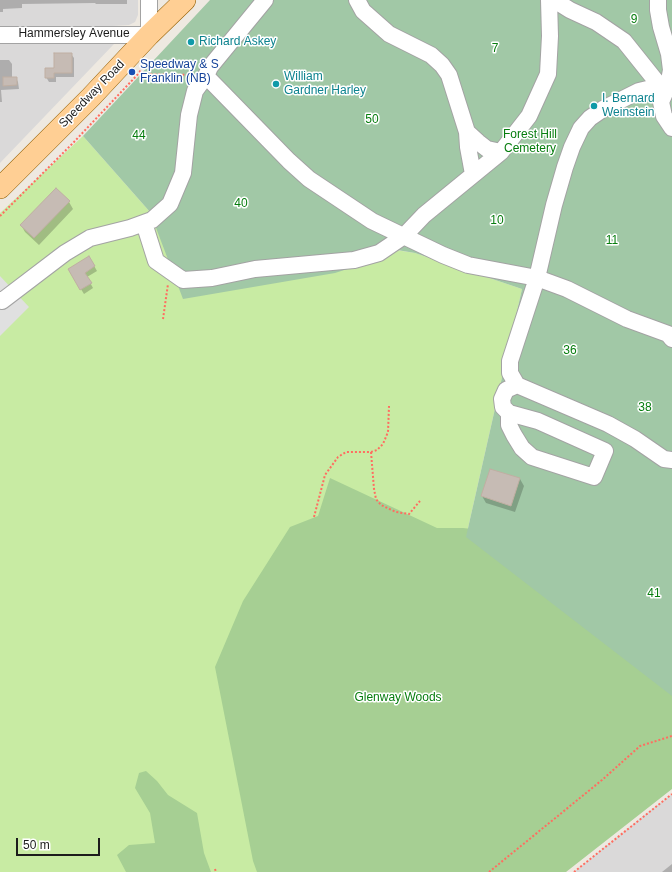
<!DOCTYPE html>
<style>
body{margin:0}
#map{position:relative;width:672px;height:872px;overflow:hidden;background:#eee9e1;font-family:Arial,sans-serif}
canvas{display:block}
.scale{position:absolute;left:16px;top:838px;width:84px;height:18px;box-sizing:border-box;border:2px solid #1c1c1c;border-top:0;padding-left:5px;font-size:12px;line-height:14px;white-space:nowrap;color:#1c1c1c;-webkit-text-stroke:3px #fff;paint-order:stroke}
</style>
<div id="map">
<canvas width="672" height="872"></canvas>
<div class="scale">50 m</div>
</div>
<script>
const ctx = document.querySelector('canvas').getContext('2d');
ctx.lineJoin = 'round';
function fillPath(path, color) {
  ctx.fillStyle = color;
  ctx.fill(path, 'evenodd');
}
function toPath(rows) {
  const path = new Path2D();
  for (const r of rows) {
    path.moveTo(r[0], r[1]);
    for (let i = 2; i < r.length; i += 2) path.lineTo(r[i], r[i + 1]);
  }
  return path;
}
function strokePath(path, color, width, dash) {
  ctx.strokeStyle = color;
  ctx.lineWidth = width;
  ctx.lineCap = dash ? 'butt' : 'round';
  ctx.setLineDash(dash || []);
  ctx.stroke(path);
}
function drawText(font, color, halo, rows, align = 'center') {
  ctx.font = font + ' Arial,sans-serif';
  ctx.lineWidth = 3;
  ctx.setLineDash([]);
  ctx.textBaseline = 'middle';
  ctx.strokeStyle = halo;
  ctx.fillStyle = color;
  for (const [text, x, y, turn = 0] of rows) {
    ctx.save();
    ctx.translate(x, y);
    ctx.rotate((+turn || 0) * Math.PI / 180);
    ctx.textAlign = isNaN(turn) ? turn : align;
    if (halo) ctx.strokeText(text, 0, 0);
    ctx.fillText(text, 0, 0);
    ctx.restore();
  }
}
const residential = toPath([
 [0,0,138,0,138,15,135,22,129,25,97,27,0,29],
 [0,41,110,41,114,44,0,163],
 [672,794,672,872,574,872,643,816]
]);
const grass = toPath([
 [83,136,150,212,415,253,522,289,466,537,273,872,0,872,0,213]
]);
const forest = toPath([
 [330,478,437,528,463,528,518,534,672,647,672,789,566,872,257,872,253,861,215,667,243,601,290,527,318,516],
 [146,771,157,781,168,795,197,813,204,853,211,872,126,872,117,855,129,845,155,843,150,813,135,788,139,773]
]);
const cemetery = toPath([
 [210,0,672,0,672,696,466,537,522,289,415,253,397,250,375,260,335,273,183,299,150,212,83,136]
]);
const parking = toPath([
 [0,276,29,307,0,336]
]);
const shadow = toPath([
 [0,0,127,0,127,4,96,4,95,3,22,4,22,8,3,9,3,12,0,12],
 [71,54,74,58,74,77,56,77,56,82,49,82,46,77],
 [0,60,9,60,12,64,12,78,16,78,18,82,19,89,1,90,2,102,0,102],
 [69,202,73,209,39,245,25,232,21,225],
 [89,257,97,271,87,277,93,288,84,294,69,270],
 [520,479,524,486,515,512,486,503,482,496],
 [672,864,672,872,662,872]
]);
const building = toPath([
 [54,53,72,53,72,73,54,73,54,78,45,78,45,68,54,68,54,53],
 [3,77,17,77,17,85,3,86,3,77],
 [56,188,70,201,34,238,20,225,56,188],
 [89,256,95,266,85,273,92,283,80,290,68,269,89,256],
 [490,469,520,478,511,506,481,496,490,469]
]);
const path = toPath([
 [139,71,145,74,190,75],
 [0,216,73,143,140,72],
 [163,319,168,284],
 [371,452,374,489,376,499,381,505,396,512,409,514,420,501],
 [314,517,325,475,338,457,346,452,371,452,377,450,383,444,388,432,389,406],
 [215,869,216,872],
 [489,872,602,780,640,746,672,736],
 [574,872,672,794]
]);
const minor = toPath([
 [357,0,363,11,389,34,431,55,442,65,449,75,467,132,468,147,473,174],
 [554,0,570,10,596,22,624,41,660,86,672,86],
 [658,0,658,10,661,27,669,54,671,70,668,86,661,102,664,116,672,128],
 [0,35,149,35,149,0],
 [206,76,289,161,309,179,372,221,443,255,468,265,537,278,567,289,627,319,668,334,672,339],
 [660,86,639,91,603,109,590,118,581,128,572,147,565,167,554,205,537,278,510,361,510,373,517,385,608,424,635,439,664,459,672,460],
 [467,132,478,142,487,149,501,152],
 [144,223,156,261,183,280,212,278,255,269,354,260,379,253,404,236,424,215,501,152,529,116,548,74,550,36,549,0],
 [0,300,2,301,65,253,90,238,130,228,152,220,170,204,183,173,189,115,195,91,206,76,210,67,265,0],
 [509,413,509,425,514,435,522,448,532,457,594,477,605,451,538,421,509,413,503,407,502,399,506,390,517,385]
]);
const major = toPath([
 [0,188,91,97,149,35,185,0]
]);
const markers = [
 [191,42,4,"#0f9aa8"],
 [132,72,4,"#1a4fb4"],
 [276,84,4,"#0f9aa8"],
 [594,106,4,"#0f9aa8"]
];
const parkNames = [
 ["9",634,20],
 ["7",495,49],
 ["50",372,120],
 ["Forest Hill",530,135],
 ["Cemetery",530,149],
 ["44",139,136],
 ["40",241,204],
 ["10",497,221],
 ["11",612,241],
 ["36",570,351],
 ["38",645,408],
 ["41",654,594],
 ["Glenway Woods",398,698]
];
const streetNames = [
 ["Hammersley Avenue",74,34],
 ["Speedway Road",92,94,-46]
];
const cultureNames = [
 ["Richard Askey",199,42],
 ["William",284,77],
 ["Gardner Harley",284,91],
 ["I. Bernard",602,99],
 ["Weinstein",602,113]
];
const transitNames = [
 ["Speedway & S",140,65],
 ["Franklin (NB)",140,79]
];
fillPath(residential, '#dad9d9');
fillPath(grass, '#c8eba3');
fillPath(forest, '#a6cf93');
fillPath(cemetery, '#a1c8a6');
fillPath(parking, '#e0e0e0');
fillPath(shadow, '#0003');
fillPath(building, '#c6bbb4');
strokePath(building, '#c0afa2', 1);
strokePath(minor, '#a3a3a3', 18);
strokePath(major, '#935f00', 22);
strokePath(path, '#ff6d60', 2, [2, 2]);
strokePath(minor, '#fff', 16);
strokePath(major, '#ffcf94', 21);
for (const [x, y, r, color] of markers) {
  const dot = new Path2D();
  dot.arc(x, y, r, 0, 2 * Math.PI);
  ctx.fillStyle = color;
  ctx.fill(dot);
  strokePath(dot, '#fff', 1.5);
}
drawText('12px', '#067d0e', '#fff', parkNames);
drawText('12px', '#1c1c1c', '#fff', streetNames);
drawText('12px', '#0d838f', '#fff', cultureNames, 'left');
drawText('12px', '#164399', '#fff', transitNames, 'left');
</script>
